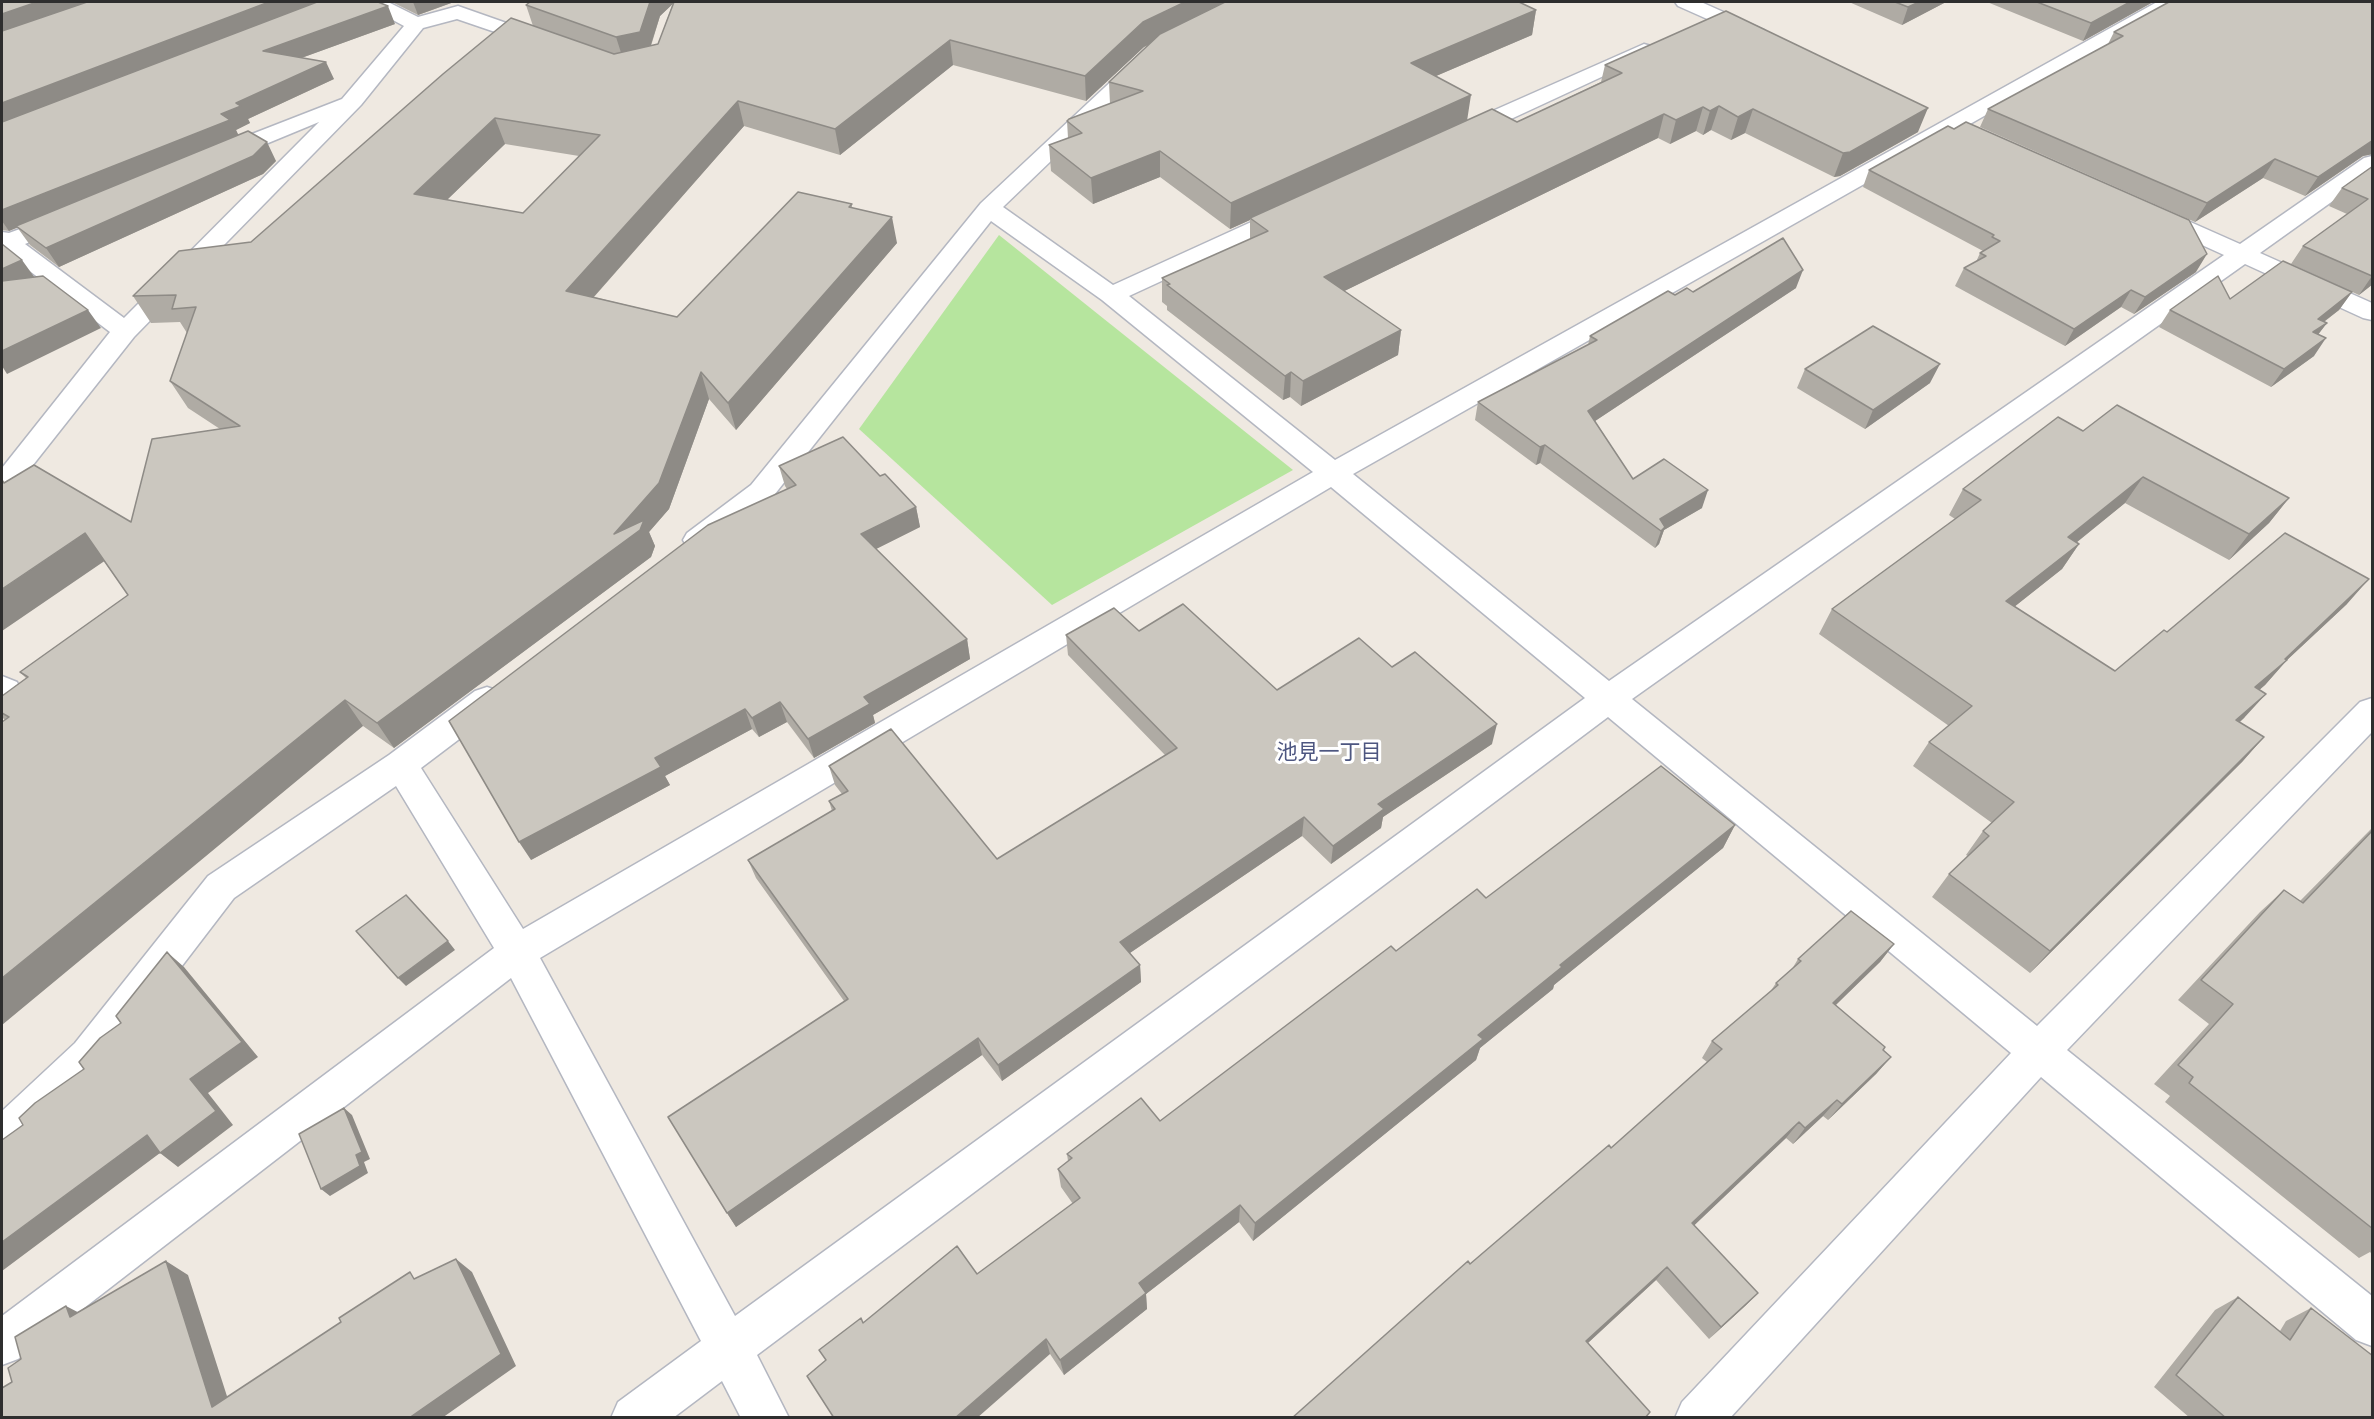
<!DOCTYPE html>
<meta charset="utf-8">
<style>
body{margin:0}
#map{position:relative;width:2374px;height:1419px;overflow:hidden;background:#efe9e1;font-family:Karla,sans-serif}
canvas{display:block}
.frame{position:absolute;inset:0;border:3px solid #2e2e2e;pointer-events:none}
</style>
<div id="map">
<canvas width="2374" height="1419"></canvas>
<div class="frame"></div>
</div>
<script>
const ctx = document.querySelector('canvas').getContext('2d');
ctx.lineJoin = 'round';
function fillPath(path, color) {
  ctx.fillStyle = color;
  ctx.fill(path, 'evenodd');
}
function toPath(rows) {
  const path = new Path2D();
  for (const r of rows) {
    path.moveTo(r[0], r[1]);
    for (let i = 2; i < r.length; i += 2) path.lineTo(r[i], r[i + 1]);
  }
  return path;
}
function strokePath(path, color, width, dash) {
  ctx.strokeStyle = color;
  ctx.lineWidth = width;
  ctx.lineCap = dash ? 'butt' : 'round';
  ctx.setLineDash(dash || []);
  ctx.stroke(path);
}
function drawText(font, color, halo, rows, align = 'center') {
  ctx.font = font + ' Karla,"Noto Sans JP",sans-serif';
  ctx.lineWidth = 6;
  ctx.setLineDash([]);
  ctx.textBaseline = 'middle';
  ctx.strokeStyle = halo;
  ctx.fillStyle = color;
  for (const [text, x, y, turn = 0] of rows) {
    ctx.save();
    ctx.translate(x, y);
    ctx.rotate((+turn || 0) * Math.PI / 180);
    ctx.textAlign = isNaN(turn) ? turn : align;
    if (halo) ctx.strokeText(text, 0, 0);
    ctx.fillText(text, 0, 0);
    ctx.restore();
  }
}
const green = toPath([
 [999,235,1293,470,1052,605,859,429]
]);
const street = toPath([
 [364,2,388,2,418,17,458,6,549,38,552,42,549,46,542,48,457,19,423,28,361,105,134,337,33,465,12,496,2,499,2,468,110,332,2,250,2,232,9,233,66,212,74,214,78,219,74,224,25,244,124,318,319,122,227,160,219,162,211,160,208,155,211,150,342,99,404,26,367,6,364,2],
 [1675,2,1701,2,1764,30,1767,34,1764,38,1757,40,1750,38,1678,6,1675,2],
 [2157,2,2181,2,2178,6,1353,474,1609,681,2224,255,2145,219,2141,214,2145,209,2153,207,2161,209,2240,244,2364,158,2372,156,2372,173,2260,253,2372,303,2372,320,2363,318,2245,264,1632,699,2037,1026,2360,702,2372,698,2372,732,2067,1050,2372,1296,2372,1346,2356,1340,2041,1077,1730,1418,1675,1418,1682,1402,2011,1053,1608,717,757,1355,789,1418,741,1418,722,1381,673,1418,611,1418,618,1402,701,1341,511,978,18,1359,2,1365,2,1316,494,948,396,786,234,898,103,1069,16,1152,2,1157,2,1111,75,1043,208,876,389,755,475,691,487,687,499,691,503,700,499,709,421,768,523,929,1313,472,1102,300,991,221,771,499,709,547,698,551,687,547,683,540,687,533,751,485,981,203,1134,60,1141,58,1148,60,1152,64,1003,207,1113,285,1282,208,1290,206,1298,208,1302,213,1298,218,1129,296,1335,460,2157,2],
 [1331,487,1585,698,735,1316,540,958,1331,487],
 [1644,44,1651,46,1654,50,1651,54,1470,138,1462,140,1454,138,1451,133,1454,128,1644,44],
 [2,676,17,682,21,691,14,703,2,707,2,676]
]);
const wall = toPath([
 [2,2,395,24,301,58,334,79,248,119,250,123,236,130,238,135,276,161,263,174,59,267,30,245,17,227,9,231,2,230],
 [392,2,454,2,418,15],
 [530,2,1536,10,1532,35,1436,76,1467,120,1517,122,1601,82,1605,65,1918,132,1840,176,1834,177,1745,133,1731,140,1711,130,1703,135,1696,131,1670,144,1658,138,1344,291,1401,330,1398,355,1301,406,1290,397,1283,400,1167,310,1167,306,1162,302,1162,278,1250,239,1250,220,1230,229,1160,177,1093,204,1051,171,1049,145,1068,138,1067,121,1110,104,1109,82,1148,45,1144,47,1086,101,953,65,840,155,744,126,594,297,677,317,852,204,852,208,897,243,736,430,709,399,669,509,649,532,655,546,651,557,394,748,363,726,5,720,2,717,2,696,26,678,20,672,128,595,104,561,4,483,131,522,220,429,188,408,170,381,187,333,180,322,151,323,133,296,251,242,533,26,526,5],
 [673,3,658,44,651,46,660,16],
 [505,144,579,156,523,213,447,200],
 [1849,2,1946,2,1902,25],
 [1987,2,2153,2,2083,41],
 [2373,2,2373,154,2363,156,2305,196,2263,178,2195,222,1980,127,1988,109,2108,44,2114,32],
 [2373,166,2373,284,2359,295,2291,264,2303,246,2347,214,2329,206,2342,188],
 [1869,170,2196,272,2134,314,2121,307,2065,346,1955,286,1964,268,1976,262,1980,253,1983,251,1863,187],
 [1796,288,1595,421,1633,479,1702,508,1664,530,1659,544,1655,548,1540,463,1536,465,1475,420,1478,402,1588,345,1590,336,1675,295,1693,292],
 [2352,292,2339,310,2324,322,2327,323,2318,334,2314,356,2271,387,2159,327,2170,310,2230,299],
 [1805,369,1930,383,1865,429,1797,388],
 [2083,431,2289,498,2269,523,2229,560,2125,503,2076,543,2079,544,2062,569,2014,607,2115,671,2167,632,2347,604,2287,660,2265,685,2259,690,2244,718,2240,722,2264,737,2242,762,2030,973,1932,897,1949,874,1968,856,1966,855,1983,831,1992,823,1913,766,1929,742,1949,726,1819,634,1832,609,1955,519,1949,515,1963,489],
 [779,466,880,476,916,507,920,527,876,549,967,639,970,659,873,715,875,723,814,758,787,722,759,737,752,729,665,776,670,785,531,860,787,489,785,486],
 [1139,631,1277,690,1392,667,1492,744,1383,817,1381,828,1331,864,1302,836,1130,953,1140,965,1141,982,1002,1081,982,1055,736,1227,727,1213,844,1001,756,878,748,860,832,811,829,801,842,794,835,785,829,766,997,859,1165,755,1068,655,1066,635],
 [1735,825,1723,848,1554,985,1553,989,1480,1048,1476,1060,1253,1241,1239,1222,1146,1294,1147,1309,1064,1375,1050,1354,826,1360,863,1323,977,1274,1073,1204,1061,1187,1058,1169,1068,1161,1067,1154,1160,1121,1396,951,1486,898],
 [2373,827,2373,1255,2370,1252,2359,1258,2165,1102,2170,1096,2154,1084,2209,1024,2178,1000,2260,912,2284,890,2300,901],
 [1894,944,1880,962,1836,1005,1891,1057,1876,1074,1828,1120,1823,1116,1793,1144,1786,1138,1694,1225,1758,1293,1745,1306,1709,1339,1656,1280,1588,1343,1470,1264,1611,1148,1707,1062,1702,1058,1712,1041,1770,992,1776,983,1792,969,1798,959],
 [2238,1297,2280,1331,2286,1321,2311,1308,2373,1418,2190,1418,2154,1387,2215,1310]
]);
const shadedWall = toPath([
 [37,2,96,2,2,35,2,14],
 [269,2,322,2,2,125,2,103],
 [413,2,454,2,418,15],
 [650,2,675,2,660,16,647,57,624,62,616,37],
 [1185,2,1234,2,1144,47,1086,101,1085,76,1143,22],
 [1919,2,1946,2,1902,25,1908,7],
 [2130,2,2153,2,2083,41,2091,23],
 [388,6,395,24,271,69,263,51],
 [1536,10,1532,35,1408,88,1411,63],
 [950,40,953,65,840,155,835,129],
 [326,62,334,79,248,119,250,123,236,130,240,138,9,231,2,221,2,210,221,114,236,103],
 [1471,95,1467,121,1250,218,1250,220,1230,229,1231,203],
 [738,101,744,126,576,317,566,291],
 [1719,106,1711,130,1703,135,1710,111],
 [1703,107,1696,131,1670,144,1676,120],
 [1928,108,1918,132,1840,176,1834,177,1843,153],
 [1753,109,1745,133,1731,140,1738,117],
 [1664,114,1658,138,1322,302,1324,277],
 [495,118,505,144,426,220,414,194],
 [2373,140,2373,154,2363,156,2305,196,2318,177],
 [267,142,276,161,263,174,59,267,46,248],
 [1160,151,1160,177,1093,204,1091,178],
 [2275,159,2263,178,2195,222,2207,203],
 [892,217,897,243,736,430,728,403],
 [2207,254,2196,272,2134,314,2145,297],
 [22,260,35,278,2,293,2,269],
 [1803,270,1796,288,1583,429,1588,411],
 [2372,276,2373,284,2359,295],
 [2131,290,2121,307,2065,346,2074,329],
 [2352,292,2339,310,2305,336,2318,319],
 [88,310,101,328,7,374,2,366,2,351],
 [2327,323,2314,340,2313,332],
 [1401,330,1398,355,1301,406,1303,381],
 [2326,338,2314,356,2271,387,2284,369],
 [1940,364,1930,383,1865,429,1873,410],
 [701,372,709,399,669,509,649,532,655,546,651,557,394,748,377,723,614,534],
 [1291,372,1290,397,1283,400,1285,376],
 [1545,445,1540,463,1536,465,1540,447],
 [2143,477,2125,503,2051,563,2068,537],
 [1708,490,1702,508,1664,530,1659,544,1655,548,1661,531,1660,519],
 [2289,498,2269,523,2229,560,2249,534],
 [916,507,920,527,866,554,861,534],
 [85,533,106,560,2,631,2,589],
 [2079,544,2062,569,1990,626,2006,601],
 [2369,579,2347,604,2286,661,2287,660,2265,685,2234,712,2255,687],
 [967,639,970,659,873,715,875,723,814,758,808,739,864,697],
 [2266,694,2244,718,2214,744,2236,720],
 [345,700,363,726,2,1025,2,978],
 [780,702,787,722,759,737,752,718],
 [745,709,752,729,665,776,670,785,531,860,519,842,655,758],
 [1497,724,1492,744,1383,817,1381,828,1331,864,1333,846,1378,804],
 [2264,737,2242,762,2030,973,2050,951],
 [1304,817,1302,836,1121,959,1120,942],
 [1735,825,1723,848,1554,985,1553,989,1480,1048,1476,1060,1253,1241,1255,1223,1560,965],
 [448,941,455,950,406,986,398,978],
 [1894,944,1880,962,1820,1020,1833,1003],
 [167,952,184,967,258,1057,208,1093,233,1125,178,1167,160,1153,2,1271,2,1242,147,1135,190,1079],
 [1140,965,1141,982,1002,1081,998,1065],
 [978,1038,982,1055,736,1227,727,1213],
 [1891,1057,1876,1074,1828,1120,1842,1104],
 [1837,1100,1823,1116,1793,1144,1805,1128],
 [344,1108,352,1115,370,1159,364,1162,368,1173,330,1196,321,1189,356,1155],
 [1799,1122,1786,1138,1681,1238,1692,1223],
 [1240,1205,1239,1222,1146,1294,1147,1309,1064,1375,1060,1360,1139,1283],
 [456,1259,472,1272,516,1366,442,1418,409,1418],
 [166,1261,188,1275,234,1418,212,1407],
 [1667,1267,1656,1280,1577,1353,1586,1341],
 [1758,1293,1745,1306,1709,1339,1721,1327],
 [66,1306,91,1319,70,1317],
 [1046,1339,1050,1354,977,1418,955,1418]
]);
const building = toPath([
 [2,2,37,2,2,14,2,2],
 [87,2,269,2,2,103,2,31,87,2],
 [317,2,378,2,388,6,263,51,326,62,236,103,241,106,221,114,230,120,2,210,2,122,317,2],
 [530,2,650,2,640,32,616,37,526,5,530,2],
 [674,2,1185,2,1143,22,1085,76,950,40,835,129,738,101,566,291,677,317,798,192,852,204,849,207,892,217,728,403,701,372,659,483,614,534,644,520,640,530,377,723,345,700,2,978,2,722,9,717,2,713,2,696,28,677,20,672,128,595,85,533,2,589,2,480,4,483,34,465,131,522,152,439,240,426,170,381,196,307,172,309,176,295,133,296,179,251,251,242,443,74,511,18,614,54,658,44,674,2],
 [495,118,600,135,523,213,414,194,495,118],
 [1225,2,1519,2,1536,10,1411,63,1471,95,1231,203,1160,151,1091,178,1049,145,1082,133,1067,121,1069,119,1143,91,1109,82,1160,34,1225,2],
 [1895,2,1919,2,1908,7,1895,2],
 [2037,2,2130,2,2091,23,2037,2],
 [2169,2,2373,2,2373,140,2318,177,2275,159,2207,203,1988,109,2123,36,2114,32,2169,2],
 [1726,11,1928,108,1850,152,1843,153,1753,109,1738,117,1719,106,1710,111,1703,107,1676,120,1664,114,1324,277,1401,330,1303,381,1291,372,1285,376,1167,285,1170,284,1162,278,1268,231,1250,218,1492,109,1517,122,1622,73,1605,65,1726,11],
 [1966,122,2189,220,2207,254,2145,297,2131,290,2074,329,1964,268,1986,256,1980,253,2000,241,1992,237,1994,235,1869,170,1948,126,1954,129,1966,122],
 [248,131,267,142,253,156,46,248,16,226,248,131],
 [2373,166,2373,276,2372,276,2303,246,2368,199,2342,188,2373,166],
 [1783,238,1803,270,1588,411,1633,479,1664,459,1708,490,1660,519,1665,527,1661,531,1545,445,1540,447,1478,402,1597,340,1590,336,1668,291,1675,295,1687,288,1693,292,1783,238],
 [2,244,22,260,2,269,2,244],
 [2283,261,2352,292,2318,319,2327,323,2313,332,2326,338,2284,369,2170,310,2218,276,2230,299,2283,261],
 [43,276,88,310,2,351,2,281,43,276],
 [1873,326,1940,364,1873,410,1805,369,1873,326],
 [2117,405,2289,498,2249,534,2143,477,2068,537,2079,544,2006,601,2115,671,2164,630,2167,632,2285,533,2369,579,2285,659,2287,660,2255,687,2266,694,2236,720,2264,737,2050,951,1949,874,1989,836,1983,831,2014,802,1929,742,1972,706,1832,609,1981,500,1963,489,2058,417,2083,431,2117,405],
 [843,437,880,476,885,474,916,507,861,534,967,639,864,697,870,704,808,739,780,702,752,718,745,709,655,758,661,767,519,842,449,721,708,525,796,485,779,466,843,437],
 [1183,604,1277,690,1359,638,1392,667,1415,652,1497,724,1378,804,1384,809,1333,846,1304,817,1120,942,1140,965,998,1065,978,1038,727,1213,668,1117,848,999,748,860,835,809,829,801,848,791,829,766,891,729,997,859,1177,748,1066,635,1114,608,1139,631,1183,604],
 [1661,766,1735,825,1560,965,1562,967,1478,1035,1483,1039,1255,1223,1240,1205,1139,1283,1146,1293,1060,1360,1046,1339,955,1418,834,1418,807,1376,826,1360,819,1350,861,1318,863,1323,957,1246,977,1274,1080,1198,1058,1169,1072,1158,1067,1154,1141,1098,1160,1121,1391,946,1396,951,1477,889,1486,898,1661,766],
 [2373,830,2373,1229,2189,1083,2193,1077,2178,1065,2233,1004,2201,980,2284,890,2303,903,2373,830],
 [406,895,448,941,398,978,356,931,406,895],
 [1851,911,1894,944,1833,1003,1885,1047,1883,1050,1891,1057,1842,1104,1837,1100,1805,1128,1799,1122,1692,1223,1758,1293,1721,1327,1667,1267,1586,1341,1650,1412,1645,1418,1292,1418,1468,1261,1470,1264,1609,1145,1611,1148,1722,1049,1712,1041,1778,985,1776,983,1801,961,1798,959,1851,911],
 [167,952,242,1042,190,1079,216,1111,160,1153,147,1135,2,1242,2,1140,23,1125,19,1118,35,1103,84,1069,79,1062,100,1038,121,1023,116,1016,167,952],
 [344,1108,362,1152,356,1155,360,1166,321,1189,299,1134,344,1108],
 [456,1259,501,1354,409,1418,2,1418,2,1388,12,1382,8,1368,21,1359,15,1337,66,1306,70,1317,166,1261,212,1407,341,1322,339,1318,410,1272,414,1279,456,1259],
 [2238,1297,2290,1340,2311,1308,2373,1356,2373,1418,2226,1418,2176,1375,2238,1297]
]);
const neighbourhoodNames = [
 ["池見一丁目",1329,753]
];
fillPath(green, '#b6e59e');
strokePath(street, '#b4b7c1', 3);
fillPath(street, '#fff');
fillPath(wall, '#afaba4');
fillPath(shadedWall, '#8e8b86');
fillPath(building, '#cbc7bf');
strokePath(building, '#8e8b86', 1.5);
drawText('21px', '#4d5680', '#fff', neighbourhoodNames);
</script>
